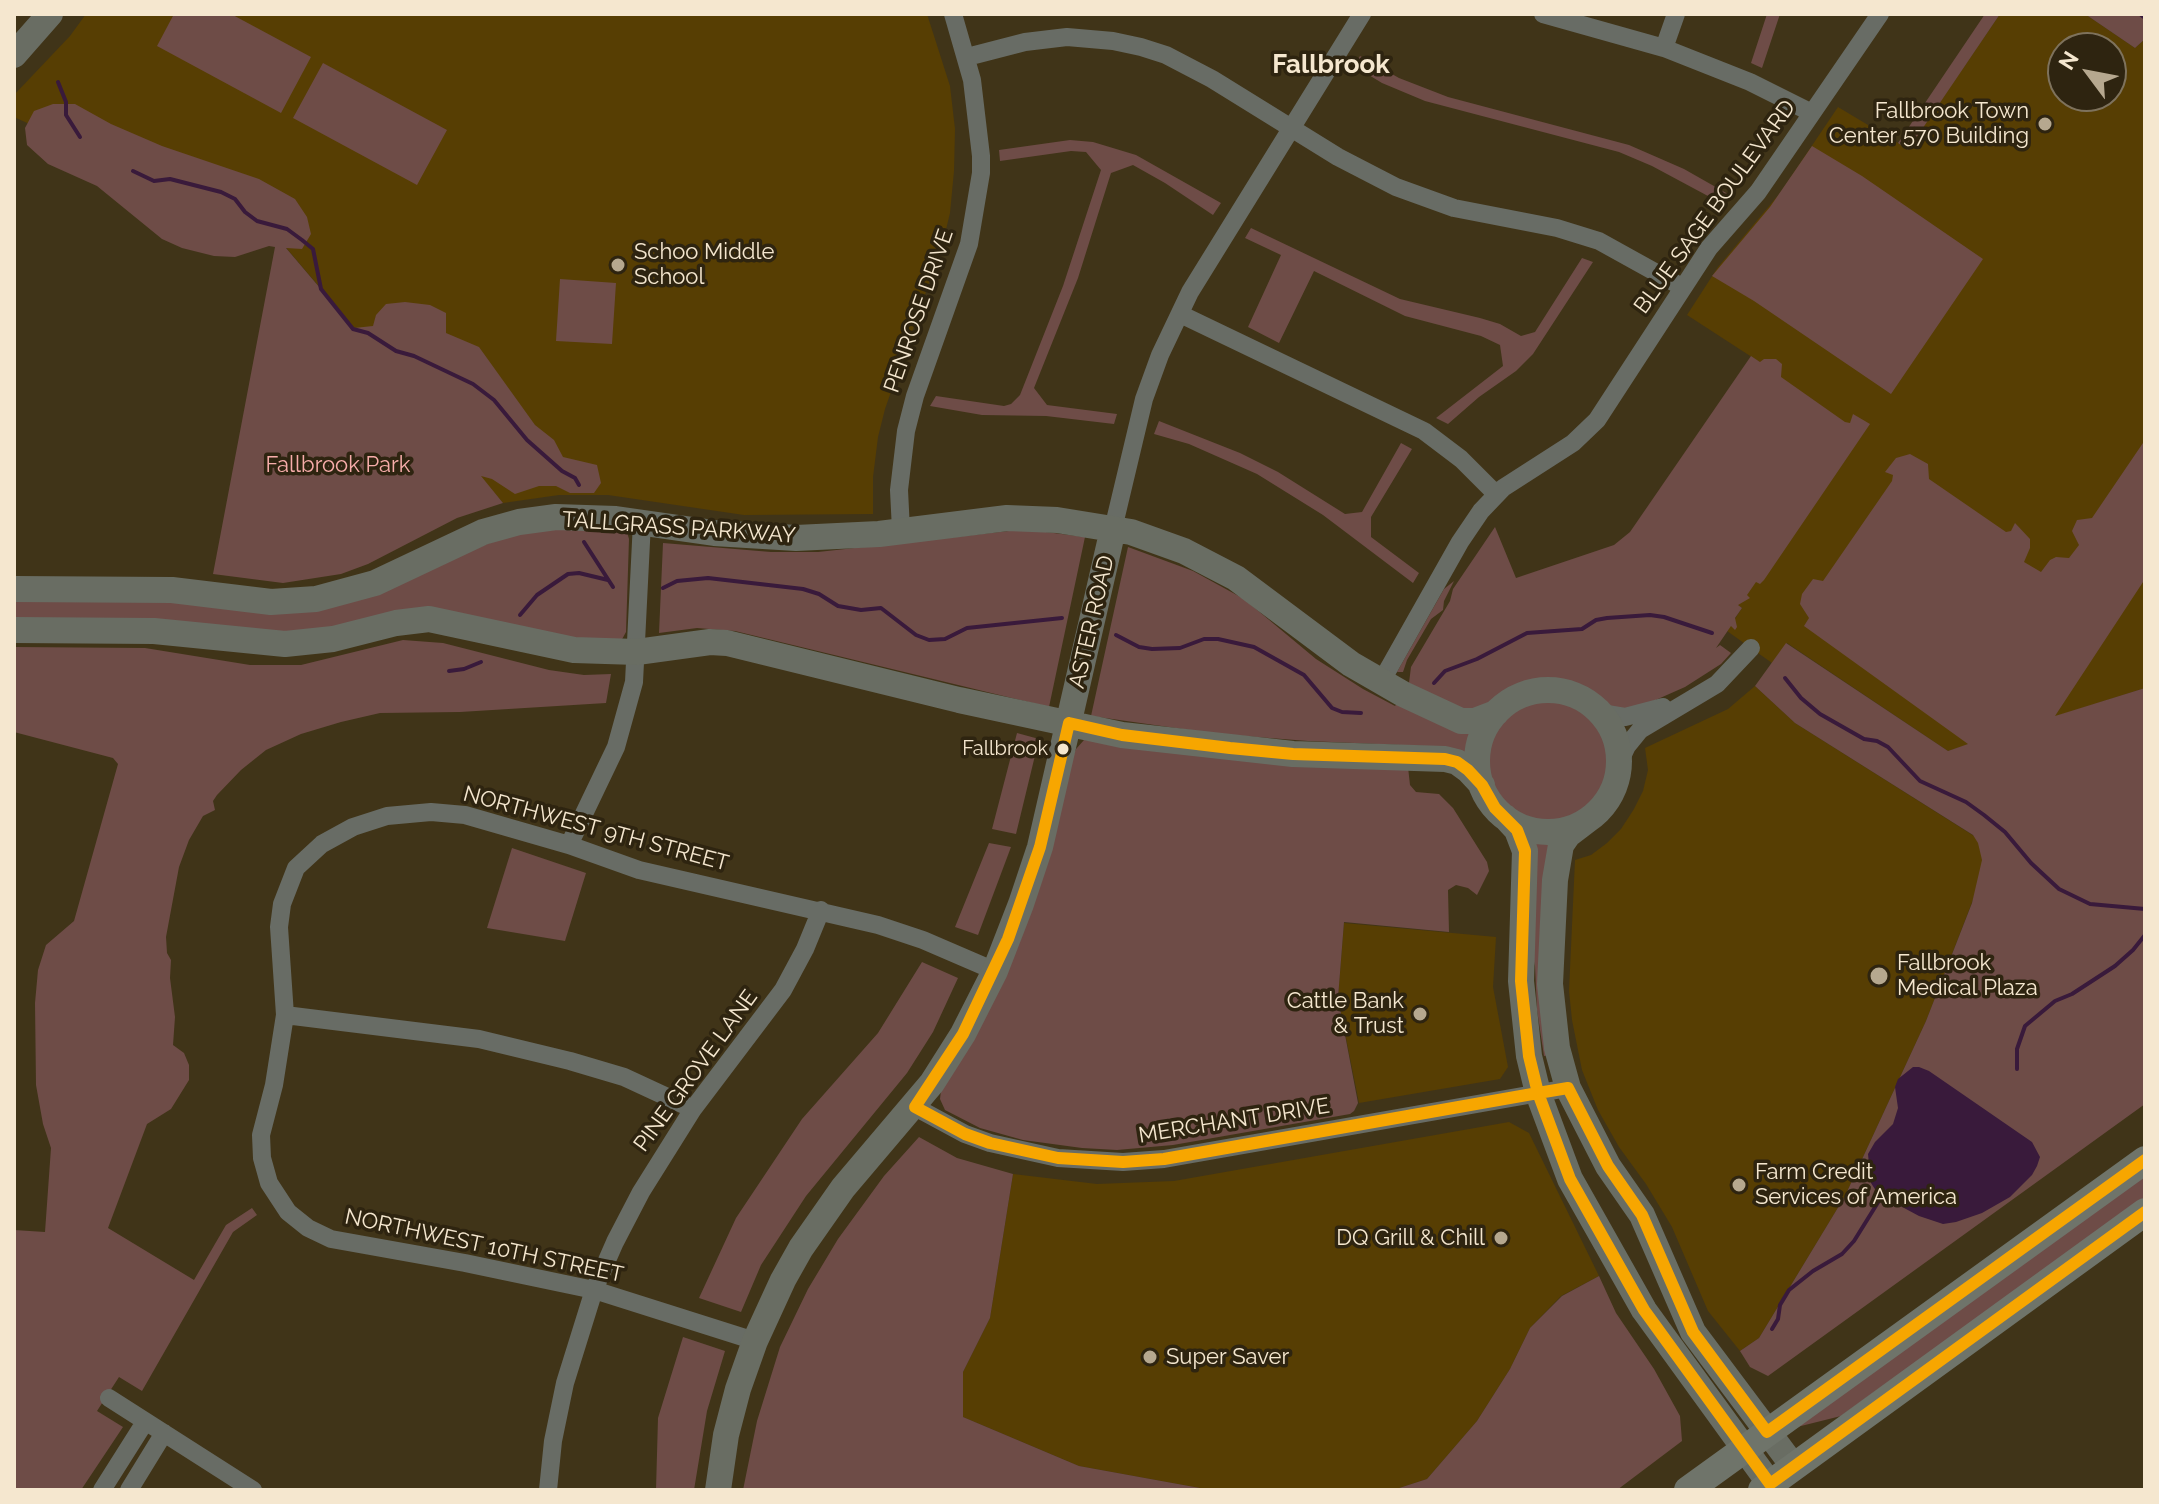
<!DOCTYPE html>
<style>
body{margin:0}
#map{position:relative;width:2159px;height:1504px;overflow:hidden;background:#403418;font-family:Raleway,sans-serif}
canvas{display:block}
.frame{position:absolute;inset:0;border:16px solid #f5e7cf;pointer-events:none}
.north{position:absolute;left:2047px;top:32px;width:80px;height:80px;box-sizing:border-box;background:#2e2410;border:2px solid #7e725c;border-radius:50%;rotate:302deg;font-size:22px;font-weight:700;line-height:32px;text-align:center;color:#f5e7cf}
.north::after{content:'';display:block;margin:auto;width:28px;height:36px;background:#b6a88f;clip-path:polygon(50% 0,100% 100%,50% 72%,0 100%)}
</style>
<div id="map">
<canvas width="2159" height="1504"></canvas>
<div class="frame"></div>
<div class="north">N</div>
</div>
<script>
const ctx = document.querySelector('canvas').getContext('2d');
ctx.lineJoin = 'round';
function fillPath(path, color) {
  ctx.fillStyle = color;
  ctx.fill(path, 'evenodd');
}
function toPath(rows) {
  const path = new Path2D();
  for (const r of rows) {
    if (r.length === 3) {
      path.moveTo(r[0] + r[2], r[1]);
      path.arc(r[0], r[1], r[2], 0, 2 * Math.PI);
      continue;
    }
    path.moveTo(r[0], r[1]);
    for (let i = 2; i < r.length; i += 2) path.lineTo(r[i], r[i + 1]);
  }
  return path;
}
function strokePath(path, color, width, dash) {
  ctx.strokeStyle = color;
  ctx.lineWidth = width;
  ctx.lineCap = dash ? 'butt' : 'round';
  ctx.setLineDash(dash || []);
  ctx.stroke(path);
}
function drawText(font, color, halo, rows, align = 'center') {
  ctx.font = font + ' Raleway,sans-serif';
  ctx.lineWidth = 7;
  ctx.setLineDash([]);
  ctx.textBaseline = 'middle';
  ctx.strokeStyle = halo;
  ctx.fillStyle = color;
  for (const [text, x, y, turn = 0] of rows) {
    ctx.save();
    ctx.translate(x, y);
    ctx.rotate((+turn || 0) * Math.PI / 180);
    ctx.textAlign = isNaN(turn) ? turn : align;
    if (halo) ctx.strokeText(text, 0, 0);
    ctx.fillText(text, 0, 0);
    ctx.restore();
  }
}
const built = toPath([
 [86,14,927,14,950,86,955,129,954,171,950,213,942,246,885,409,878,437,873,477,873,514,744,515,608,495,559,495,503,503,277,237,14,117,14,95,70,36],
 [2000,14,2085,14,2135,48,2145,39,2145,688,1948,751,1787,643,1772,663,1727,631,1742,608,1642,538,1761,363,1687,315,1718,267,1780,193,1838,107,1908,149],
 [2063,48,2111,48,2111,96,2063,96],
 [1755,686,1795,723,1993,848,1926,1021,1845,1196,1759,1338,1740,1351,1708,1311,1672,1227,1646,1184,1619,1147,1598,1110,1582,1070,1572,1020,1569,991,1575,860,1591,855,1607,843,1621,829,1634,809,1643,791,1648,770,1645,748,1728,709],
 [1344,923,1496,937,1493,987,1508,1067,1500,1079,1359,1103,1338,998],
 [1509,1122,1529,1133,1599,1276,1561,1296,1530,1328,1510,1369,1477,1421,1427,1479,1393,1490,1211,1490,1079,1466,963,1417,963,1372,990,1318,1013,1174,1097,1184,1174,1181]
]);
const green = toPath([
 [174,14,231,14,311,57,281,113,157,46],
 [1767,14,1780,14,1762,68,1751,63],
 [1985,14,2000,14,1908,150,1898,143],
 [2085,14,2145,14,2145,39,2135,48],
 [1360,56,1399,78,1448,97,1629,145,1684,169,1728,194,1721,203,1652,166,1619,152,1425,101,1382,83,1354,66],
 [323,63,447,130,417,185,293,118],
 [53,104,75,104,111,124,162,146,259,179,295,199,307,217,311,234,302,249,286,248,354,328,373,326,376,315,386,304,405,302,430,305,446,313,446,333,479,347,535,425,554,440,563,457,597,465,601,483,594,493,570,493,556,486,539,486,515,494,492,479,481,476,503,503,457,518,368,564,341,574,283,583,213,574,275,247,269,246,235,257,214,256,182,248,162,239,97,186,48,164,27,145,25,128,34,111],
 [1070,140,1093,142,1136,155,1221,203,1213,215,1165,183,1133,165,1111,173,1078,278,1034,388,1047,405,1117,414,1114,424,1046,416,982,415,930,406,936,396,1004,406,1011,404,1020,395,1063,286,1101,170,1086,152,1071,151,1000,161,999,150],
 [1812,146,1862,176,1983,259,1891,394,1754,301,1712,276,1770,207],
 [1251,228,1400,299,1480,318,1500,324,1521,336,1535,332,1582,258,1593,262,1533,354,1516,371,1479,397,1448,424,1436,418,1503,366,1500,345,1481,336,1405,316,1314,271,1279,343,1248,327,1281,255,1245,238],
 [560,279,616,283,612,344,556,341],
 [1751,356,1760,362,1764,359,1776,359,1782,364,1781,377,1845,422,1850,423,1853,414,1870,424,1764,580,1760,584,1756,582,1747,595,1750,598,1738,605,1742,608,1735,618,1737,627,1735,630,1731,626,1716,648,1720,645,1731,653,1721,664,1685,687,1633,710,1602,707,1573,688,1545,683,1520,688,1507,694,1483,712,1465,715,1409,683,1411,667,1450,601,1453,589,1495,527,1516,578,1614,545,1630,532],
 [1159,421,1240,453,1278,472,1345,514,1362,512,1401,443,1412,449,1371,517,1371,537,1419,573,1413,583,1323,515,1257,474,1189,444,1154,434],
 [2145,440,2145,579,2055,716,2145,688,2145,1104,1768,1376,1750,1367,1740,1351,1759,1338,1845,1196,1926,1021,1972,903,1982,860,1978,843,1973,835,1795,723,1755,686,1786,643,1948,751,1968,744,1804,626,1809,618,1800,604,1802,594,1813,579,1823,581,1892,481,1893,475,1885,472,1896,458,1910,454,1928,464,1929,479,2006,532,2011,531,2015,523,2030,539,2030,548,2024,562,2041,572,2050,560,2056,557,2069,558,2079,545,2072,531,2077,520,2092,518],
 [531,528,627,532,629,539,626,632,620,643,614,645,476,622,319,633,14,623,14,596,166,597,273,609,421,568],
 [1009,531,1038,531,1085,537,1049,707,735,631,697,628,659,633,663,543,771,552,818,552],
 [1128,547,1193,571,1244,599,1316,659,1363,689,1395,706,1398,702,1474,730,1468,758,1424,746,1308,741,1218,734,1091,716],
 [1454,581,1444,601,1443,610,1431,619,1407,660,1403,672,1397,672,1444,589],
 [403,640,443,643,549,670,584,675,611,674,606,703,460,712,380,713,341,722,301,734,266,750,241,770,217,795,213,801,215,810,203,816,189,840,179,867,166,937,167,953,171,960,170,978,175,1017,173,1045,184,1053,189,1065,189,1080,171,1109,147,1124,108,1228,194,1280,226,1225,252,1208,257,1215,233,1232,142,1391,119,1377,97,1411,123,1427,81,1490,14,1490,14,1230,45,1232,51,1148,43,1124,36,1085,35,1003,38,970,46,945,74,921,118,764,113,758,14,732,14,647,145,648,250,665,301,665],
 [1546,761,62],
 [1017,733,1039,739,1016,834,992,829],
 [1084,740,1408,767,1410,785,1416,792,1439,794,1453,808,1487,862,1489,871,1477,895,1468,888,1456,885,1448,890,1449,932,1344,922,1338,998,1358,1103,1354,1111,1350,1114,1173,1145,1117,1150,1082,1148,1023,1140,980,1128,945,1110,940,1099,941,1091,1076,749],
 [1532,839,1553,840,1550,1055,1544,1056,1537,1010,1535,966,1530,945],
 [989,843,1011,847,978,935,955,927],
 [512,848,586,873,565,941,487,928],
 [922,962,958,978,933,1032,907,1073,806,1196,761,1265,741,1312,699,1298,736,1218,802,1119,878,1033],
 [919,1137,957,1158,1013,1174,990,1318,963,1372,963,1417,1079,1466,1211,1490,743,1490,757,1421,780,1347,808,1289,838,1239,884,1176],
 [2145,1172,2145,1199,1841,1416,1797,1427],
 [1599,1276,1616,1313,1654,1369,1680,1416,1682,1441,1617,1490,1393,1490,1427,1479,1477,1421,1510,1369,1530,1328,1562,1296],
 [683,1337,725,1351,707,1411,694,1490,656,1490,658,1418]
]);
const water = toPath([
 [1913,1067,1919,1067,1929,1071,2032,1142,2040,1157,2037,1166,2032,1175,2010,1197,1982,1213,1956,1222,1943,1224,1919,1216,1878,1194,1871,1183,1868,1154,1875,1142,1893,1124,1898,1108,1895,1087,1898,1079]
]);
const stream = toPath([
 [2140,14,2145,18],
 [58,82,66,102,66,115,80,137],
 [133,171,154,181,170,179,221,192,235,199,245,212,257,221,287,229,302,240,313,249,321,289,353,329,368,333,396,351,414,356,473,384,494,400,527,440,562,471,575,478,579,485],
 [584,542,613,587],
 [663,588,677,581,708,578,803,589,819,594,838,606,861,610,881,608,916,635,929,640,945,639,967,628,1062,618],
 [520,615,537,595,568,574,579,573,608,580],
 [1116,635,1139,647,1152,649,1180,648,1204,639,1218,639,1254,647,1304,675,1332,708,1342,712,1361,713],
 [449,671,464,669,481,662],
 [1785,678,1801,698,1820,714,1864,739,1877,741,1888,747,1920,781,1966,802,1984,815,2005,832,2031,863,2059,889,2090,904,2145,909],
 [1434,683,1445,671,1477,659,1527,633,1582,629,1596,620,1607,618,1650,615,1664,617,1712,633],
 [2017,1069,2017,1049,2025,1026,2055,1001,2072,994,2115,966,2133,950,2145,935],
 [1772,1329,1778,1319,1780,1305,1789,1290,1813,1271,1842,1254,1854,1241,1882,1196]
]);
const street = toPath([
 [1543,14,1664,48,1750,82,1812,113],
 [1664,48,1676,14],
 [967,57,1025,42,1067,37,1113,41,1141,47,1166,55,1212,79,1338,157,1396,187,1454,208,1557,228,1599,241,1682,287],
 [1180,314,1424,431,1461,459,1496,494],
 [1113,529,1144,399,1160,355,1190,292,1362,14],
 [901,530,899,490,906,431,915,396,969,244,981,173,981,156,972,80,953,14],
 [1381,682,1460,542,1481,511,1503,488,1573,443,1597,420,1709,248,1758,192,1880,14],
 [1601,713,1625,717,1663,707],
 [1619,763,1627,746,1640,730,1717,684,1751,648],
 [569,845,616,747,634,682,642,522],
 [285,1015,479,1039,570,1061,624,1077,693,1109],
 [915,1107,965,1134,990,1143,1058,1158,1123,1162,1164,1159,1568,1088],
 [755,1341,594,1290,465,1263,331,1239,308,1228,288,1212,269,1183,262,1158,261,1135,274,1085,285,1015,279,927,282,904,296,868,322,844,353,827,387,816,431,812,465,815,569,845,639,870,878,925,923,940,995,971],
 [109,1398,253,1490],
 [102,1490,145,1422],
 [129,1490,164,1433],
 [548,1490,553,1441,565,1383,594,1290,615,1242,641,1192,693,1109,783,990,805,949,821,910]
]);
const secondary = toPath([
 [14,55,50,14],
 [14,589,172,590,271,602,316,599,375,583,483,532,519,522,556,517,616,519,714,533,796,538,879,534,1007,518,1057,520,1131,532,1184,551,1236,578,1351,664,1403,694,1461,721,1475,721,1496,713],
 [14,630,154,631,285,644,333,639,396,623,429,619,574,650,637,652,710,642,727,643,959,700,1122,735,1293,754,1445,759,1457,762,1468,770,1482,785],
 [1548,761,71],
 [1505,817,1517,830,1525,851,1521,981,1529,1056,1538,1093,1570,1179,1644,1310,1770,1484],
 [1589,819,1568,835,1561,845,1555,880,1550,984,1557,1048,1568,1088,1608,1166,1642,1215,1693,1332,1794,1467],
 [718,1490,726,1435,738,1389,755,1341,783,1280,801,1248,843,1188,932,1083,963,1034,995,971,1021,904,1040,847,1113,529]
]);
const primary = toPath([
 [1688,1490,2145,1160],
 [1762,1490,2145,1212]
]);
const bus1 = toPath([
 [1069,723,1122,735,1230,748,1293,754,1445,759,1457,762,1468,770,1482,785,1495,808,1517,830,1525,851,1521,981,1529,1056,1538,1093,1164,1159,1123,1162,1058,1158,990,1143,965,1134,915,1107,963,1034,1008,939,1040,847,1069,723],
 [1538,1093,1570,1179,1644,1310,1770,1484,2145,1212],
 [1538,1093,1568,1088,1608,1166,1642,1215,1693,1332,1767,1432,2145,1160]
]);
const markers = [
 [2045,124,8,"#b6a88f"],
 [618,265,8,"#b6a88f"],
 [1063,749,7,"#f5e7cf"],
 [1879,976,10,"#b6a88f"],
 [1420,1014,8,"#b6a88f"],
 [1739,1185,8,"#b6a88f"],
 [1501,1238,8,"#b6a88f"],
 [1150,1357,8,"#b6a88f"]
];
const busNames = [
 ["Fallbrook",1048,749]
];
const poiNames = [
 ["Fallbrook Town",2029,111,"right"],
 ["Center 570 Building",2029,136,"right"],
 ["Schoo Middle",634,252],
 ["School",634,277],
 ["Fallbrook",1897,963],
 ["Medical Plaza",1897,988],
 ["Cattle Bank",1404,1001,"right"],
 ["& Trust",1404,1026,"right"],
 ["Farm Credit",1755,1172],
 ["Services of America",1755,1197],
 ["DQ Grill & Chill",1485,1238,"right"],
 ["Super Saver",1166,1357]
];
const streetNames = [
 ["BLUE SAGE BOULEVARD",1715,207,-54],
 ["PENROSE DRIVE",919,311,-71],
 ["TALLGRASS PARKWAY",679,528,4],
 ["ASTER ROAD",1092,622,-77],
 ["NORTHWEST 9TH STREET",596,829,15],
 ["PINE GROVE LANE",696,1071,-54],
 ["MERCHANT DRIVE",1234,1121,-9],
 ["NORTHWEST 10TH STREET",484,1246,12]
];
const parkNames = [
 ["Fallbrook Park",338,465]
];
const quarterNames = [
 ["Fallbrook",1331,65]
];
fillPath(built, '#573e03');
fillPath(green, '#6e4c47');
fillPath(water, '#391a3b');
strokePath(stream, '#391a3b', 4);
strokePath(street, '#686c65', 18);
strokePath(secondary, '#696d63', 26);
strokePath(primary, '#6f746a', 28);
strokePath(bus1, '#f7a600', 12);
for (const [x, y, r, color] of markers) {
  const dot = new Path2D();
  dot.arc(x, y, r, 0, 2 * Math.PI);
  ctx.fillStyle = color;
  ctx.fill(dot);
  strokePath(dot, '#2e2410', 3);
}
drawText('20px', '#f5e7cf', '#2e2410', busNames, 'right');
drawText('22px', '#f5e7cf', '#2e2410', poiNames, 'left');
drawText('22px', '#f5e7cf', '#2e2410', streetNames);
drawText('22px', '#f7adaa', '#2e2410', parkNames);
drawText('bold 26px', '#f5e7cf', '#2e2410', quarterNames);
</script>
